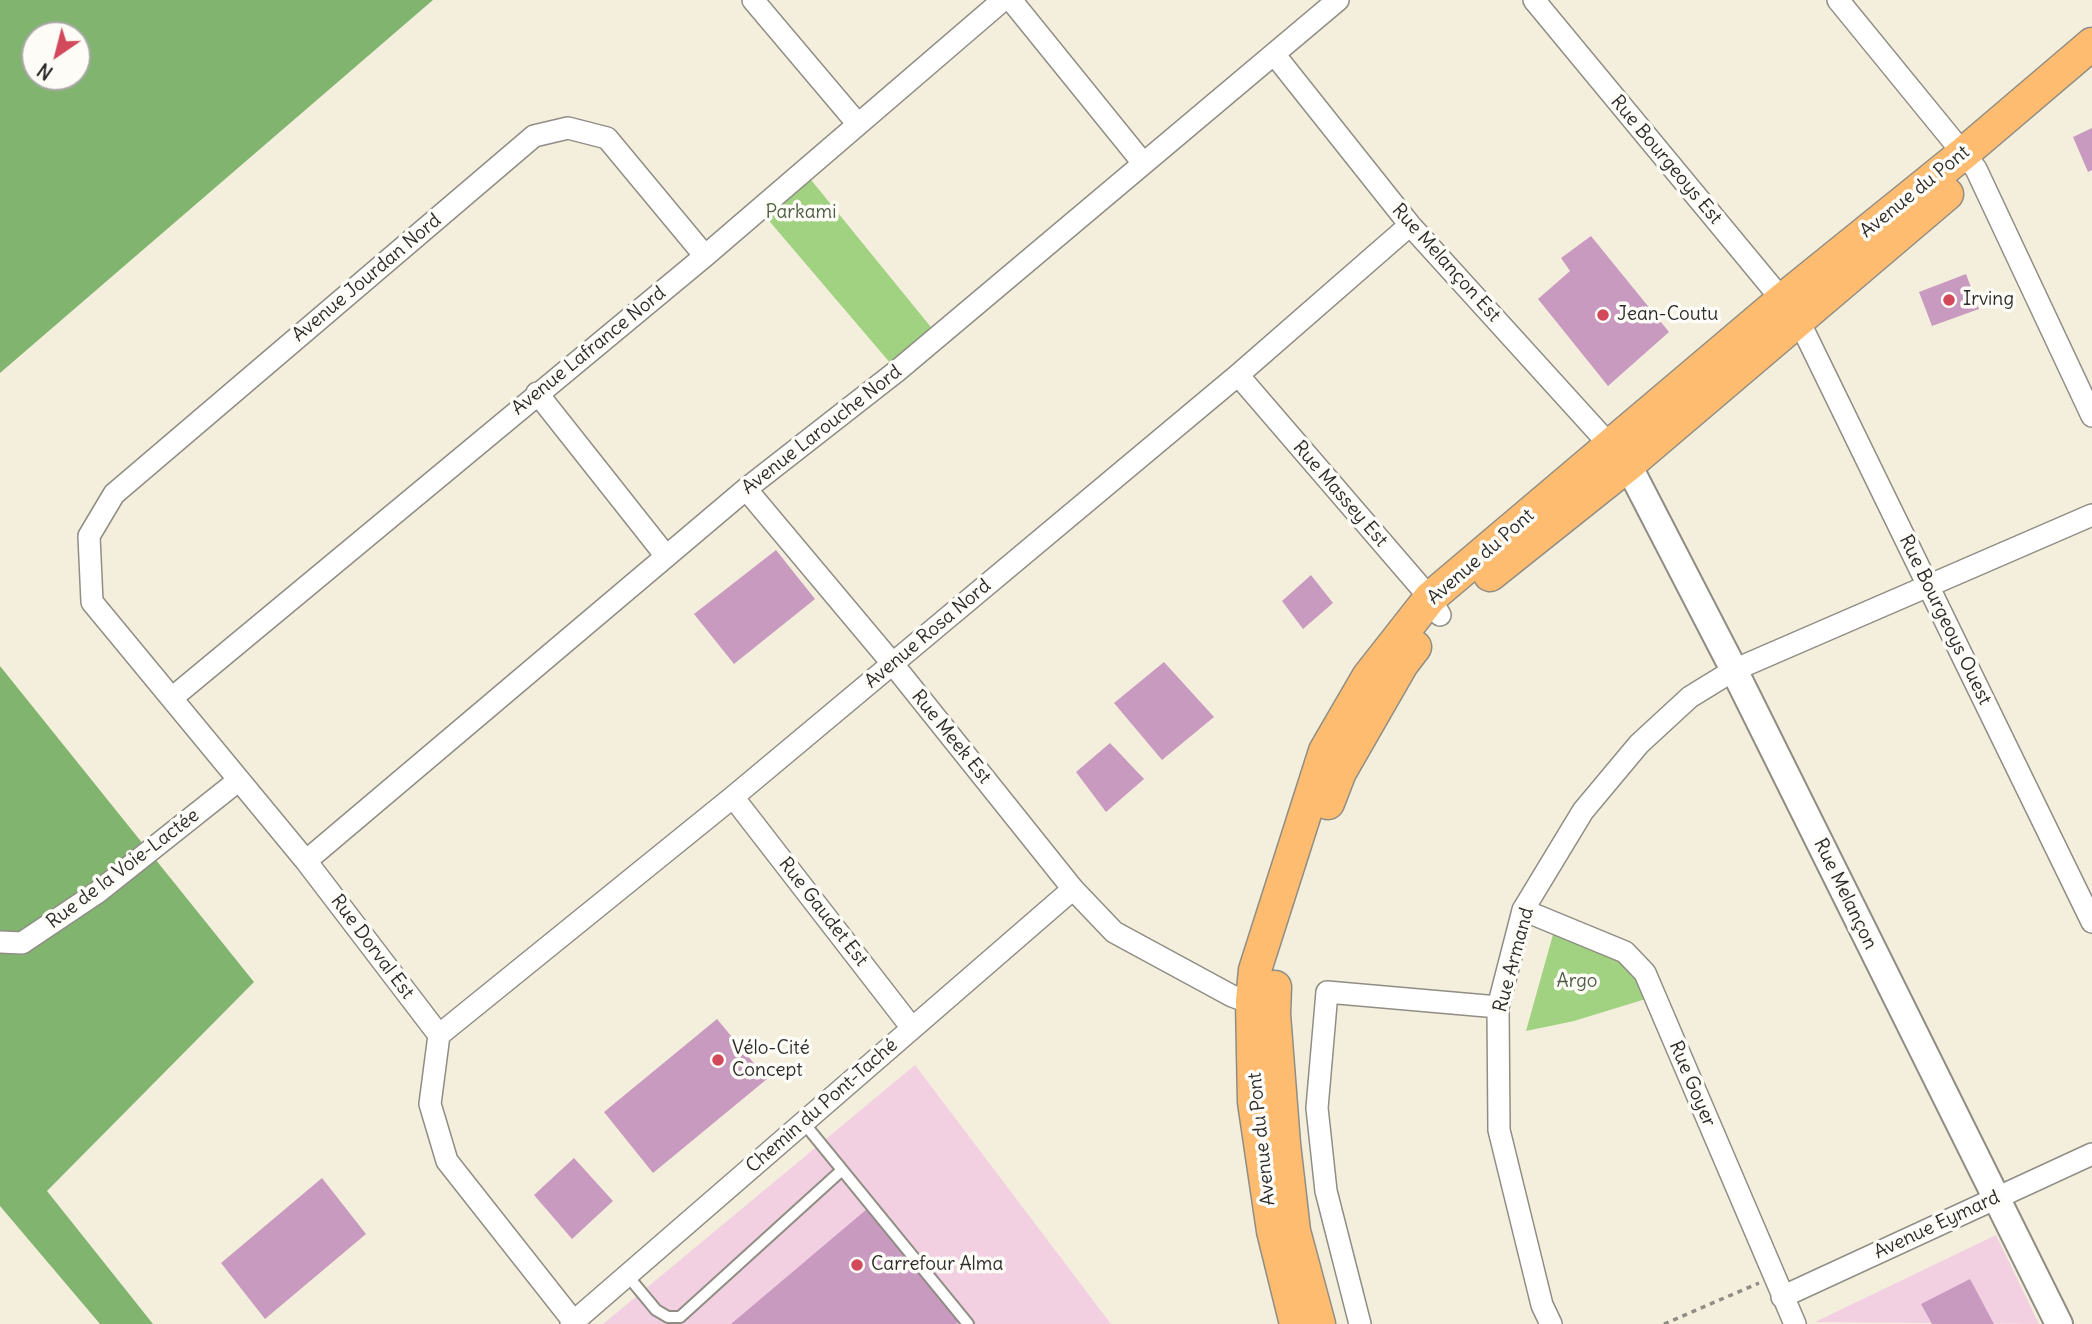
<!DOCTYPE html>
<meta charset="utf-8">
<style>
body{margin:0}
#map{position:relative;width:2092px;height:1324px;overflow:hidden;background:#f4efdd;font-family:Delius,sans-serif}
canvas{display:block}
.north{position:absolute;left:21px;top:21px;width:70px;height:70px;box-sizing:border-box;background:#fdfcf7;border:2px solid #a9a8a5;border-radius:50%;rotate:215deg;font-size:19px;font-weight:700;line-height:28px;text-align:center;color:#2b2b2b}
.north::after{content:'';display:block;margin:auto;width:24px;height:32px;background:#d1495b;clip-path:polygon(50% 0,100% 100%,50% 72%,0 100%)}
</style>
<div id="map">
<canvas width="2092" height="1324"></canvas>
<div class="north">N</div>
</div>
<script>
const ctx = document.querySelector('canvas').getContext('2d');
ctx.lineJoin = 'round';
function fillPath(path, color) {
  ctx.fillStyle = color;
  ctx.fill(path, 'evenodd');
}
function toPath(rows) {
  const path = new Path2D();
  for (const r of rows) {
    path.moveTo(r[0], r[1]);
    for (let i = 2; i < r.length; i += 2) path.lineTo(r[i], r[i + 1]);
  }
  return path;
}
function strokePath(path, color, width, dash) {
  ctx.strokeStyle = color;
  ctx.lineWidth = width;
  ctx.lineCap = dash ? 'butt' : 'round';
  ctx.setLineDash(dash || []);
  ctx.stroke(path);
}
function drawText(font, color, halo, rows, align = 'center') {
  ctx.font = font + ' Delius,sans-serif';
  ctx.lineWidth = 7;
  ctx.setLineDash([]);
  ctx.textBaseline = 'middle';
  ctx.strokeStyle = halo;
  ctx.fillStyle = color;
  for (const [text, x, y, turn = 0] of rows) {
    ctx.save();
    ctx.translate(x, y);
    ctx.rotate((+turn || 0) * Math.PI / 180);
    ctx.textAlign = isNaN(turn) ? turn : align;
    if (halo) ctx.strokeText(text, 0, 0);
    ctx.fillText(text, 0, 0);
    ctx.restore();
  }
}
const built = toPath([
 [915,1065,1111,1324,603,1324],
 [1996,1235,2039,1324,1815,1322]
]);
const green = toPath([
 [803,170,939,337,897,371,759,209],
 [1554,931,1631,964,1649,998,1574,1021,1526,1031]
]);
const forest = toPath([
 [0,0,433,0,0,373],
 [77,35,77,77,35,77,35,35],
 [0,666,254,982,47,1191,153,1324,100,1324,0,1206]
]);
const building = toPath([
 [2092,128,2092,170,2088,172,2073,137],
 [1591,236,1669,332,1608,386,1538,299,1570,271,1561,258],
 [1966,274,1979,309,1932,326,1919,292],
 [776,550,815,599,734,664,694,614],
 [1311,575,1333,603,1303,629,1282,601],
 [1164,662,1214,717,1162,760,1114,703],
 [1110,743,1144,779,1106,812,1076,772],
 [717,1019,767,1079,653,1173,604,1112],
 [574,1158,613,1201,572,1239,534,1195],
 [322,1178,366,1234,265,1319,221,1263],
 [867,1209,960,1321,956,1324,731,1324],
 [1970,1279,1994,1324,1932,1324,1921,1304]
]);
const path = toPath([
 [1664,1324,1759,1283]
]);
const service = toPath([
 [803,1122,968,1324],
 [627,1275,656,1310,668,1317,680,1317,842,1170]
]);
const minor = toPath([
 [753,0,857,123],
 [1011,0,1143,163],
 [1534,0,1798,319,2092,922],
 [1838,0,1976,169,2092,416],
 [1274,54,1410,225,1617,453],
 [1238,375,1430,598,1440,615],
 [537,393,666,556],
 [746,489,892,663,1073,889,1114,932,1232,996,1263,1007],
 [172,698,705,256,1003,0],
 [733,797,912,1028],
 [306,861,746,489,897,371,1338,0],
 [1523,910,1625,952,1645,973,1795,1324],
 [0,942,22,943,98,892,239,780],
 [439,1035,733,797,1238,375,1410,225],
 [1782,1297,2092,1154],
 [574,1322,447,1161,430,1104,439,1035,306,861,92,602,89,536,114,494,534,136,568,128,607,138,705,256],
 [571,1324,1073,889],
 [1360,1324,1326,1191,1317,1108,1327,992,1498,1007],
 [1551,1324,1542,1305,1499,1130,1498,1007,1523,910,1583,811,1639,744,1690,697,1734,670,2092,515]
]);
const tertiary = toPath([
 [1628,465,1734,670,2059,1324]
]);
const primary = toPath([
 [1490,575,1628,465,1947,194],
 [1328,803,1340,772,1402,664,1415,647],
 [1275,987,1274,1014,1284,1144,1294,1231,1319,1324],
 [1296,1324,1273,1231,1254,1102,1252,1001,1255,970,1325,751,1368,677,1430,598,1782,300,1964,153,2092,44]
]);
const markers = [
 [1949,300,7,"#d1495b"],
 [1603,315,7,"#d1495b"],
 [718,1060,7,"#d1495b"],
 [857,1265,7,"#d1495b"]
];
const streetNames = [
 ["Rue Bourgeoys Est",1666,160,50],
 ["Avenue du Pont",1915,192,-39],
 ["Rue Melançon Est",1446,263,48],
 ["Avenue Jourdan Nord",367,278,-40],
 ["Avenue Lafrance Nord",589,351,-39],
 ["Avenue Larouche Nord",822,430,-38],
 ["Rue Massey Est",1340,494,49],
 ["Avenue du Pont",1481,557,-41],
 ["Rue Bourgeoys Ouest",1945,620,64],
 ["Avenue Rosa Nord",928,634,-40],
 ["Rue Meek Est",951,737,51],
 ["Rue de la Voie-Lactée",123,869,-37],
 ["Rue Melançon",1845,894,64],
 ["Rue Gaudet Est",823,912,52],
 ["Rue Dorval Est",372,947,53],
 ["Rue Armand",1514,960,-75],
 ["Rue Goyer",1692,1084,67],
 ["Chemin du Pont-Taché",822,1106,-41],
 ["Avenue du Pont",1262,1139,-96],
 ["Avenue Eymard",1937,1225,-25]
];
const parkNames = [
 ["Parkami",801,213],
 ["Argo",1577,982]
];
const poiNames = [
 ["Irving",1963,300],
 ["Jean-Coutu",1617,315],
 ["Vélo-Cité",732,1049],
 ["Concept",732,1071],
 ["Carrefour Alma",871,1265]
];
fillPath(built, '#f2d0e2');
fillPath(green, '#a1d281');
fillPath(forest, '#80b46f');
fillPath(building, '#c99ac0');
strokePath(service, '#908d84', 14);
strokePath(minor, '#908d84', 24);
strokePath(tertiary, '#908d84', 30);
strokePath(primary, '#908d84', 35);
strokePath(path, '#908d84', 3.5, [5, 5]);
strokePath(service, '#fff', 10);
strokePath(minor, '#fff', 21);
strokePath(tertiary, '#fff', 26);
strokePath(primary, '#fdbc70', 32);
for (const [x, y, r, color] of markers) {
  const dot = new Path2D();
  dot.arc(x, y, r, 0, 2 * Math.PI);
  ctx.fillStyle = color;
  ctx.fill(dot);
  strokePath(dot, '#fdfcf7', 2.5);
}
drawText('19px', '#2b2b2b', '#fdfcf7', streetNames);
drawText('19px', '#4e5d45', '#fdfcf7', parkNames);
drawText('19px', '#2b2b2b', '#fdfcf7', poiNames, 'left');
</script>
